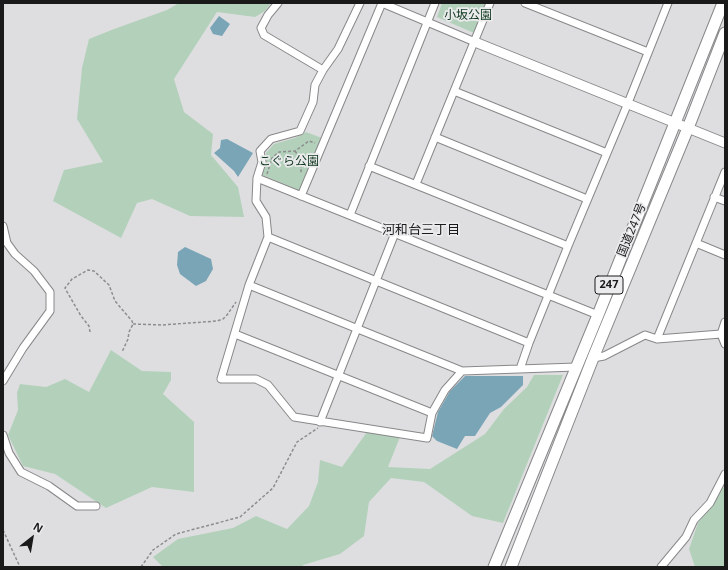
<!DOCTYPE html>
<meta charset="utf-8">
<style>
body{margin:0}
#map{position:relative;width:728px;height:570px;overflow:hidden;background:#dedee1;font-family:"Open Sans",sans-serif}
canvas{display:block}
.frame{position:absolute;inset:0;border:4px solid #1a1a1b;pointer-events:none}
.north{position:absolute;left:12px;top:518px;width:40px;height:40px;-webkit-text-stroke:3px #ebebee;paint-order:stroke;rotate:31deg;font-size:11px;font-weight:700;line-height:16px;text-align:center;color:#1a1a1b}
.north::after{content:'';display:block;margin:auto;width:14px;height:18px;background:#1a1a1b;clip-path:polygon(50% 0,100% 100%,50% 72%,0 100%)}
</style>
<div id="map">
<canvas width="728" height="570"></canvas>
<div class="frame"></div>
<div class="north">N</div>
</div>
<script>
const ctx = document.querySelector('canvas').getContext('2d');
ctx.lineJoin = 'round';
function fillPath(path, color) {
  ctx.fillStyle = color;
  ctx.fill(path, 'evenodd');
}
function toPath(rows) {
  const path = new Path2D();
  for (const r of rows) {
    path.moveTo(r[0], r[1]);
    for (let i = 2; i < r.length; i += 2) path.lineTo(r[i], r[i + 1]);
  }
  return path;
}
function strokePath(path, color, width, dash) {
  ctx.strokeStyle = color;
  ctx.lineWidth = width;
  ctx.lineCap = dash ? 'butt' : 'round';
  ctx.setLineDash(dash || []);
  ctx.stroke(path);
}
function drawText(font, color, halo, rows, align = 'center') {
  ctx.font = font + ' "Open Sans","Noto Sans JP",sans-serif';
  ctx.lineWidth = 3.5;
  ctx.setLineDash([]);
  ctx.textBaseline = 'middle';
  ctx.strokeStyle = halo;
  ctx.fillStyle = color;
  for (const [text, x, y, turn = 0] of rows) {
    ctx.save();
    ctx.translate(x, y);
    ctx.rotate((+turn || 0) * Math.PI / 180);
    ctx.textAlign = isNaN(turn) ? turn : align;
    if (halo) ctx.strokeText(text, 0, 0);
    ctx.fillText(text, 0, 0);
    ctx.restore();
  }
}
const green = toPath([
 [179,3,271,3,265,11,255,17,217,12,174,79,184,112,213,134,211,155,238,187,244,217,190,216,152,199,137,203,121,238,53,201,64,170,103,162,77,119,82,68,89,39,114,29,167,10],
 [442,3,487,3,474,33,437,17],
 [306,132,322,138,302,189,298,190,262,175,265,166,266,153,274,144,295,138],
 [111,350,142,371,171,372,171,380,163,394,194,422,194,492,152,487,106,508,55,474,23,466,8,435,18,410,17,393,20,384,46,387,65,379,89,392],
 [534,375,563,375,503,523,472,516,424,482,391,478,369,502,364,536,340,554,303,565,302,567,163,567,153,557,178,539,233,528,256,516,287,529,309,506,318,482,320,460,342,467,367,432,400,437,388,467,430,469,485,434,504,409,527,387],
 [723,487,725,488,725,567,695,567,689,549,698,523]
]);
const water = toPath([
 [219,16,230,24,222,36,213,34,210,28],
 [227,139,253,153,238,177,234,171,214,153,220,148,221,140],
 [185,247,211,259,213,269,206,281,196,286,180,274,177,265,178,252],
 [465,376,523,376,523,385,501,407,490,413,475,436,465,436,457,449,437,441,432,436,438,412,450,391]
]);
const path = toPath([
 [295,151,301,160,301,173],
 [267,174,272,158,279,152,295,151,309,141,315,143],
 [133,324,162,325,217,321,223,319,227,315,236,302],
 [90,332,89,326,81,316,66,290,65,288,72,279,88,270,94,271,109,285,115,301,132,321,133,324,129,332,128,339,122,352],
 [3,530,20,567],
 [141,567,153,550,176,534,240,517,273,488,297,442,318,428]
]);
const minor = toPath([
 [278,3,268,15,261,28,264,35,323,70],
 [360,3,338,49,323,70,315,85,313,102,300,131,271,139,260,151,262,162,257,178,256,201,266,217,268,237,249,285,221,379,256,379,268,385,294,417,427,438,432,413,445,390,462,371],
 [525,3,648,52],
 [454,91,607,153],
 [435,137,587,199],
 [369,166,568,246],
 [257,178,598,315],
 [416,184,490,3],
 [301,196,382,3,475,42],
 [714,197,725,201],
 [350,215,435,3],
 [3,226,7,243,15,254,34,271,50,292,50,311,23,348,3,381],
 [268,237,529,343],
 [696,243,725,255],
 [249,285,462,371,576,367],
 [725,322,721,334,725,344],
 [235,334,432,413],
 [657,339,725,172],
 [593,358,604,356,645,335,657,339,721,334],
 [520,369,529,343,568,246,628,103,668,3],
 [320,422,395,233],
 [3,435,9,453,21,472,49,486,77,506,96,506],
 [661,567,686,537,694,520,710,503,725,474]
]);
const tertiary = toPath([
 [475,42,725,143]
]);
const trunk = toPath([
 [494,567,598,315,723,3],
 [511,567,593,358,688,128,725,33]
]);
const shields = [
 [609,285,28]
];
const shieldNames = [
 ["247",609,285]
];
const parkNames = [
 ["小坂公園",468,16],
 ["こぐら公園",289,162]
];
const streetNames = [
 ["国道247号",632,230,-68]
];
const neighbourhoodNames = [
 ["河和台三丁目",421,230]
];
fillPath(green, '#b3d1ba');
fillPath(water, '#7aa5b7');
strokePath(minor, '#88888a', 9);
strokePath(tertiary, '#88888a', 11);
strokePath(trunk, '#88888a', 13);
strokePath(path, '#8d8d8f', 1.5, [3, 2]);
strokePath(minor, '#fff', 7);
strokePath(tertiary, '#fff', 9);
strokePath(trunk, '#fff', 11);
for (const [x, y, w] of shields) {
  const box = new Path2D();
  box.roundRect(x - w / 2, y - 9, w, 18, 3);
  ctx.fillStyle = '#ebebee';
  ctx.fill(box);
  strokePath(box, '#1a1a1b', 1);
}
drawText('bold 11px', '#1a1a1b', null, shieldNames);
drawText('12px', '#0d371c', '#ebebee', parkNames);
drawText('12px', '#1a1a1b', '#ebebee', streetNames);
drawText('13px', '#1a1a1b', '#ebebee', neighbourhoodNames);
</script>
